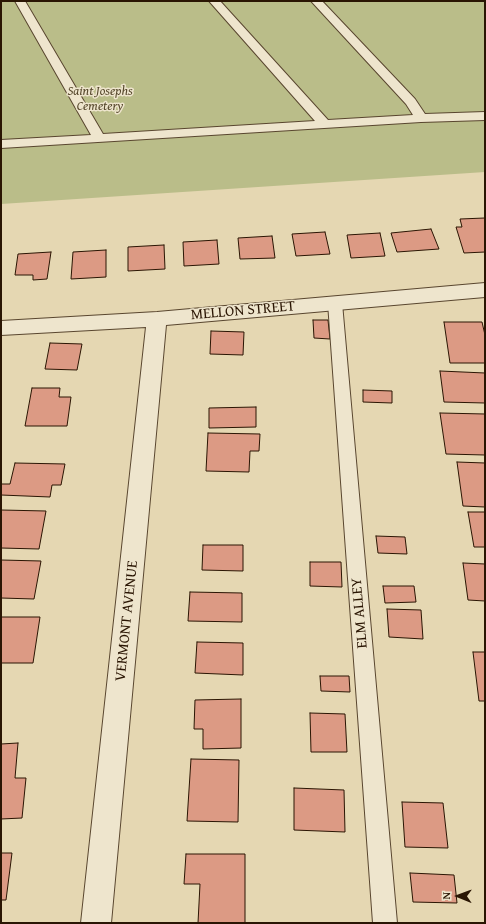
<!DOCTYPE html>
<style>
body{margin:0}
#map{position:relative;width:486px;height:924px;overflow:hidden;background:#e5d7b2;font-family:"Gentium Book Plus",serif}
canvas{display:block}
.frame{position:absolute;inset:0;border:2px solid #2a1503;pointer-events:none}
.north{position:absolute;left:438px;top:876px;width:40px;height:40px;-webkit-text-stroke:3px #eee5cd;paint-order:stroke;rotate:271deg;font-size:11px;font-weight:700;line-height:16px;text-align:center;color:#2a1503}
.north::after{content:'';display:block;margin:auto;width:14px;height:18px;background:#2a1503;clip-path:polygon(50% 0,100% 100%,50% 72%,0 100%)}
</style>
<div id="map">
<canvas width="486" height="924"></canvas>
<div class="frame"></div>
<div class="north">N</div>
</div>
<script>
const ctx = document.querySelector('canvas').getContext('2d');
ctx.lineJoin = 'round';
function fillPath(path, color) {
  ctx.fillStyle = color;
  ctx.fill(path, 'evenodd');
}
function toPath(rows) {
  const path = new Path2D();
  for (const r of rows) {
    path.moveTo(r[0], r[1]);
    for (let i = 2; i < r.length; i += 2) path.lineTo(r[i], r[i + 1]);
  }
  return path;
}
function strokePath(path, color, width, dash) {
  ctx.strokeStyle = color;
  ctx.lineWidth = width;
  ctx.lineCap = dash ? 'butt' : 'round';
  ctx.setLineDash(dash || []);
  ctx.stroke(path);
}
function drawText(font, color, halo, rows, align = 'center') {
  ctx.font = font + ' "Gentium Book Plus",serif';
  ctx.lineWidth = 3;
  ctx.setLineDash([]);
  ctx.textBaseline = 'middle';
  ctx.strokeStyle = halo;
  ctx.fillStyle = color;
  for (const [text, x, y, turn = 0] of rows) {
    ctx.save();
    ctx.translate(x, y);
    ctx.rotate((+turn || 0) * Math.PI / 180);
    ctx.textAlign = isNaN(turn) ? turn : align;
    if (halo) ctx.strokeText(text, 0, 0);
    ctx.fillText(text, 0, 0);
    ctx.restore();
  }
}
const green = toPath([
 [1,1,485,1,485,172,1,204]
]);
const building = toPath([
 [485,218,485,252,464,253,456,227,462,227,460,219,485,218],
 [431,229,439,249,397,252,391,233,431,229],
 [325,232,330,254,296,256,292,234,325,232],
 [380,233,385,256,351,258,347,235,380,233],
 [272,236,275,258,240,259,238,238,272,236],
 [217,240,219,264,184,266,183,242,217,240],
 [164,245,165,269,128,271,128,247,164,245],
 [106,250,106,277,71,279,73,252,106,250],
 [51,252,47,279,33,280,33,275,15,275,18,254,51,252],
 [313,320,328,320,330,339,314,338,313,320],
 [444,322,482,322,485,335,485,363,450,363,444,322],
 [211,331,244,332,243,355,210,354,211,331],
 [50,343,82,344,77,370,45,369,50,343],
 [440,371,485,373,485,403,444,402,440,371],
 [32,388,60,388,59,397,71,397,67,426,25,426,32,388],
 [363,390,392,391,392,403,363,402,363,390],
 [256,407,256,427,209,428,209,408,256,407],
 [440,413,485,414,485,455,446,454,440,413],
 [208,433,260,434,259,451,250,451,249,472,206,471,208,433],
 [457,462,485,463,485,507,463,506,457,462],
 [15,463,65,464,61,485,52,485,50,497,1,495,1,484,10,484,15,463],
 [1,510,46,511,39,549,1,548,1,510],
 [468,512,485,512,485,547,474,547,468,512],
 [376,536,405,537,407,554,378,553,376,536],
 [203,545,243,545,243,571,202,570,203,545],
 [1,560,41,561,34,599,1,598,1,560],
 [310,562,341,562,342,587,310,586,310,562],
 [463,563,485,564,485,601,468,600,463,563],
 [383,586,414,586,416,602,385,603,383,586],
 [190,592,242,593,242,622,188,621,190,592],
 [387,609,421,610,423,639,389,637,387,609],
 [1,617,40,617,33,663,1,663,1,617],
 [197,642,243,643,243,675,195,673,197,642],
 [473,652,485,652,485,701,479,701,473,652],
 [320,676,349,676,350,692,321,691,320,676],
 [241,699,241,748,203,749,203,729,194,729,195,700,241,699],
 [310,713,345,714,347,752,311,752,310,713],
 [18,743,15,778,26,778,22,818,1,819,1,744,18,743],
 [191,759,239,760,238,822,187,821,191,759],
 [294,788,344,790,345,832,294,830,294,788],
 [402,802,443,803,448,848,405,847,402,802],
 [1,853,12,853,6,900,1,900,1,853],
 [186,854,245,854,245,923,198,923,200,884,184,884,186,854],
 [410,873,454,875,457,903,413,902,410,873]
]);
const service = toPath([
 [15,1,25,1,103,134,315,121,209,1,220,1,328,120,413,115,406,104,311,1,322,1,415,99,425,114,485,112,485,120,421,122,1,148,1,140,91,135,15,1],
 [335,298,340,299,342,303,397,923,373,923,328,303,330,299,335,298]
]);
const minor = toPath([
 [485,283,485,297,166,325,111,923,81,923,146,327,1,335,1,321,157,312,485,283]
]);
const farParknames = [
 ["Saint Josephs",100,92],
 ["Cemetery",100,107]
];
const streetNames = [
 ["MELLON STREET",243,311,-5],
 ["ELM ALLEY",360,613,-95],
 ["VERMONT AVENUE",127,621,-84]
];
fillPath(green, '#babd89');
fillPath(building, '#dc9a84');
strokePath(building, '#2a1503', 1);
strokePath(service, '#59462f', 2);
strokePath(minor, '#59462f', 2);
fillPath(service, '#eee5cd');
fillPath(minor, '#eee5cd');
drawText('italic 13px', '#55472b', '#eee5cd', farParknames);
drawText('15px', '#2a1503', '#eee5cd', streetNames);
</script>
